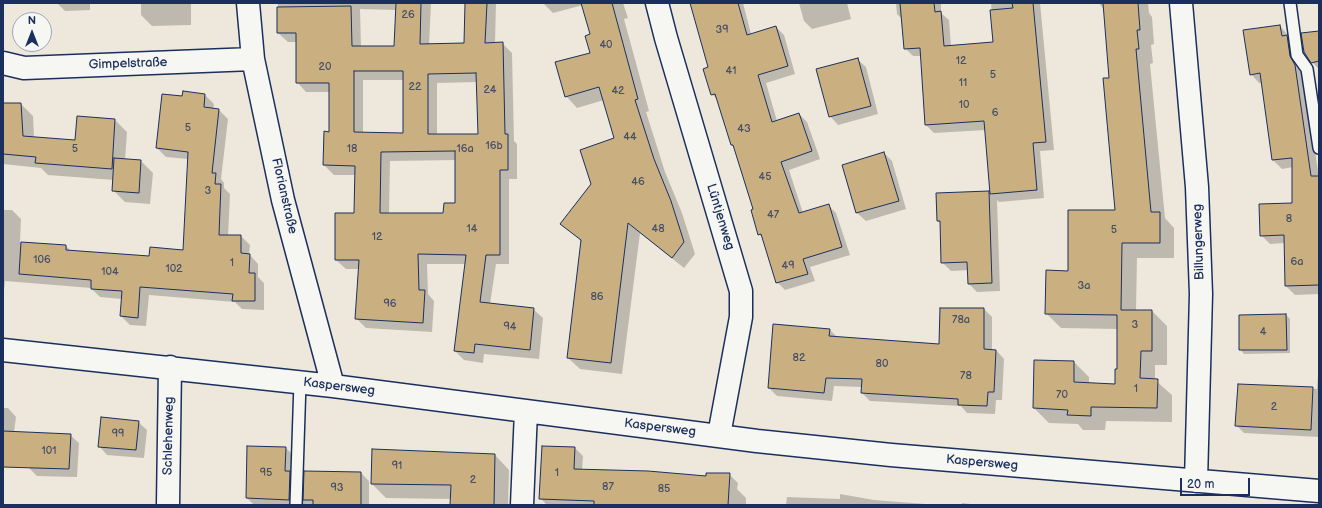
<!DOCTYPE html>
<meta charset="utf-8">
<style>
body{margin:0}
#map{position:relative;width:1322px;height:508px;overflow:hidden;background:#ede8db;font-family:"Balsamiq Sans",sans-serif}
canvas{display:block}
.frame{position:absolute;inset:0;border:4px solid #1b2f5e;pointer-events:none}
.north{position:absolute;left:12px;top:12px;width:40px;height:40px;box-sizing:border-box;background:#f6f6f2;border:1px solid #9ea6b7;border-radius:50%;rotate:0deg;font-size:11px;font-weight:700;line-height:16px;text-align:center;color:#1b2f5e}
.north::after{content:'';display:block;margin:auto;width:14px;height:18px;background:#1b2f5e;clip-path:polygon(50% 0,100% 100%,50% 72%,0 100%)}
.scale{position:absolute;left:1180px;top:478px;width:70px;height:18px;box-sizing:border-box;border:2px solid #1b2f5e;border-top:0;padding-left:5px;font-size:12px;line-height:14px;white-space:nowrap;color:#1b2f5e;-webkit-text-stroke:3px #f6f6f2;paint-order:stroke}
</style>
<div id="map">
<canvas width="1322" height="508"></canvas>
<div class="frame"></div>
<div class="north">N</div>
<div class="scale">20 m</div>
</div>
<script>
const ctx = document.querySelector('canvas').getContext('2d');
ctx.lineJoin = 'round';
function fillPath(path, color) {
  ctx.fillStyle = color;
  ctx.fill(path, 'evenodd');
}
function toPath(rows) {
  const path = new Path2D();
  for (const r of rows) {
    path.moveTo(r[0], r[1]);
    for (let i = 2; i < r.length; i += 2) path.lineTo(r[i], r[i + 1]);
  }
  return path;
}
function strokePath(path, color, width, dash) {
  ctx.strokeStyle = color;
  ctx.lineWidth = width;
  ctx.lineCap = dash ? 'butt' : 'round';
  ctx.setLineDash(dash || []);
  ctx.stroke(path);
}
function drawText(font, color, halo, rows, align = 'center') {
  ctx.font = font + ' "Balsamiq Sans",sans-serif';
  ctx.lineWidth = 3;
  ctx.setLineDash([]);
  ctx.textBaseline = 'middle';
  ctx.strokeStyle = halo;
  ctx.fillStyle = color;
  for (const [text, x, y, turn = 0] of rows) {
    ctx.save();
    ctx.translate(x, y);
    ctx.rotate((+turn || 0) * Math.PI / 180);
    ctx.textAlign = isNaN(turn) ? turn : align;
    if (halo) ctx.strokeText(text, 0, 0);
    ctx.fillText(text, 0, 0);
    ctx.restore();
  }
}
const shadow = toPath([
 [57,3,90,3,90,10,65,11],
 [141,3,191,3,191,25,152,26,141,15],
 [278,3,431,3,429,45,465,44,466,3,496,3,495,43,502,43,512,53,514,141,517,144,517,179,509,179,509,264,496,264,490,304,533,309,543,318,539,359,484,354,483,363,464,360,455,351,466,264,427,264,428,294,434,301,432,332,366,328,356,318,359,269,346,269,336,260,355,214,355,175,334,175,324,165,330,133,330,92,306,92,297,82,297,42,288,42,278,33],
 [360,9,396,10,395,47,361,47],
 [363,80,404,80,404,134,363,133],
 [477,82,479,135,437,135,437,83],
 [456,160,456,204,444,214,389,214,390,161],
 [543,3,623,3,628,18,624,19,649,111,646,112,665,172,682,213,695,254,684,268,640,233,622,374,580,369,568,358,582,242,562,224,593,184,615,139,604,100,577,108,566,96,591,54,591,35,583,5,553,13],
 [692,3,743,3,751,34,776,27,784,35,795,74,766,83,777,121,799,114,807,122,820,159,789,170,803,213,828,205,836,213,850,255,810,267,815,281,785,290,777,282,764,239,759,234,755,210,736,149,732,145,718,100,712,94,710,68],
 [799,3,847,3,851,19,812,29,804,21],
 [896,3,941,3,941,13,949,20,951,47,994,43,991,3,1040,3,1054,150,1040,151,1044,198,999,202,997,200,1000,291,977,292,969,284,969,270,951,271,942,262,941,224,938,220,989,192,992,195,986,130,934,133,926,125,921,56,913,56,905,48,903,20,897,14],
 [1099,3,1148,3,1149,13,1152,17,1154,44,1151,45,1153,63,1150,64,1165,218,1174,228,1174,258,1137,258,1136,311,1152,311,1167,326,1167,365,1155,365,1155,380,1172,395,1172,422,1106,421,1105,430,1083,430,1078,424,1049,423,1034,408,1035,361,1074,362,1089,377,1089,384,1116,385,1118,370,1118,329,1061,328,1046,313,1069,272,1116,211,1110,79,1104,10],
 [1280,26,1296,45,1299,66,1304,75,1319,178,1319,294,1295,295,1286,286,1285,243,1270,244,1261,235,1293,204,1293,167,1282,169,1273,160,1262,83,1259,83,1251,74],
 [1319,32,1319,69,1312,62],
 [857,59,866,67,878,114,838,125,830,116],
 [205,95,214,104,213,110,219,110,228,119,221,179,224,183,224,188,230,194,228,236,241,236,250,245,249,254,258,264,258,277,264,283,264,310,242,309,235,302,149,295,146,326,130,325,121,316,122,299,100,297,91,288,5,281,3,299,3,210,12,210,21,219,20,242,66,246,71,251,150,258,184,251,188,159,166,157,157,148,183,97],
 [3,104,21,104,33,116,34,138,76,141,78,117,115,120,127,132,125,160,141,161,153,173,150,204,125,202,113,190,114,180,48,175,41,168,3,164],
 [884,153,892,161,906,209,866,221,857,213,843,165],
 [984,309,992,317,992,350,996,350,1004,359,1002,400,996,400,995,414,967,413,961,406,870,401,862,393,862,387,834,386,832,401,777,396,769,388,830,330,838,338,940,345],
 [1286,315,1290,319,1290,353,1244,354,1240,349],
 [1319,362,1319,437,1244,433,1236,425,1239,385,1317,389],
 [3,408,8,408,16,417,14,432,70,435,79,443,77,477,37,476,28,467,3,458],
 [138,422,147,430,144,458,107,455,99,446],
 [248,447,286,448,304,466,303,472,361,473,369,481,369,505,309,505,307,503,307,505,254,505,247,498],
 [575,448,583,456,582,470,707,478,729,474,738,483,737,489,746,498,746,505,547,505,540,498],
 [495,455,509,470,508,505,451,505,452,499,386,498,372,484],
 [840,494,874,500,938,505,786,505,787,497,840,499],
 [962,503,979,505,962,505]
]);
const building = toPath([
 [396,3,421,3,420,44,464,43,465,3,487,3,485,43,503,42,505,134,508,134,508,170,500,170,500,255,486,255,480,302,534,308,530,350,475,344,474,353,454,351,466,255,418,254,419,290,425,290,423,323,355,319,359,260,335,260,335,213,354,213,355,166,323,165,324,131,329,132,329,83,296,83,296,33,277,33,277,7,351,6,352,46,394,46,396,3],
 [354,71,403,71,403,133,354,132,354,71],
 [476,73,478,134,428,134,428,74,476,73],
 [455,151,455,203,444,203,443,213,380,213,381,152,455,151],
 [581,3,612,3,638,99,635,100,654,159,671,201,684,242,672,258,628,223,611,363,567,358,581,240,560,224,591,184,580,150,614,138,599,87,565,97,555,62,590,53,585,36,590,34,581,3],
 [690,3,738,3,747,35,776,26,788,66,758,75,772,122,799,113,812,151,781,162,799,213,829,204,842,247,803,259,808,274,776,283,761,234,758,235,751,210,753,209,733,145,731,145,715,94,711,95,703,69,708,67,690,3],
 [900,3,934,3,935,12,941,11,944,46,993,42,990,10,1013,8,1012,3,1033,3,1046,142,1033,143,1037,190,990,194,984,121,925,125,920,48,904,49,900,3],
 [1103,3,1138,3,1140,30,1137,30,1139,49,1136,49,1151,212,1160,212,1160,243,1122,243,1121,310,1152,310,1152,351,1141,351,1140,378,1158,379,1157,408,1091,407,1091,416,1067,415,1068,410,1033,408,1034,360,1074,361,1074,382,1115,384,1115,369,1117,369,1117,315,1045,314,1046,270,1068,271,1068,210,1115,210,1103,78,1109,78,1103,3],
 [1280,25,1282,36,1287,35,1290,56,1295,65,1311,176,1319,176,1319,285,1285,286,1284,235,1260,236,1259,204,1292,203,1292,158,1272,160,1260,73,1250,75,1243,30,1280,25],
 [1319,31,1319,61,1311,63,1304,52,1301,33,1319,31],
 [858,58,871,106,829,117,816,69,858,58],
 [183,91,205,94,204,107,219,109,212,173,216,173,215,184,221,184,219,235,241,235,241,253,250,254,249,273,255,273,255,301,232,301,233,294,140,287,138,318,120,316,122,291,91,289,91,280,19,274,21,242,66,245,66,250,149,256,150,247,183,250,188,152,156,148,162,94,182,96,183,91],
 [3,103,21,103,23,136,75,140,77,116,115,119,112,169,35,163,36,157,3,154,3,103],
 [884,152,899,201,856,213,842,165,884,152],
 [114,158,141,160,139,193,112,191,114,158],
 [989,191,992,283,968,284,967,262,941,263,940,221,937,221,936,193,989,191],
 [940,308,984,308,984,349,996,350,994,392,988,392,987,406,958,405,958,399,861,393,862,379,826,378,824,393,768,388,773,324,830,329,829,336,939,344,940,308],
 [1286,314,1287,350,1239,350,1239,315,1286,314],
 [1238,384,1313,387,1311,430,1235,426,1238,384],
 [101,417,139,421,136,450,98,447,101,417],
 [3,431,71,434,69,469,3,467,3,431],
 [247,446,286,447,285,471,290,471,289,500,246,498,247,446],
 [542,446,575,447,574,469,648,471,706,476,706,473,730,473,728,505,594,505,594,501,539,499,542,446],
 [372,449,495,454,494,505,450,505,451,485,371,484,372,449],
 [304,471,361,472,361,505,313,505,313,500,303,500,304,471]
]);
const lane = toPath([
 [1290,3,1297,55,1307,69,1319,148],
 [296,505,300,382]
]);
const street = toPath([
 [248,3,253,59,283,200,333,386],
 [657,3,666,38,741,291,741,317,719,435],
 [1181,3,1197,187,1201,294,1196,481],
 [3,63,24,68,253,59],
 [3,350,333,386,757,441,891,455,1319,491],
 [168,505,170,367],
 [522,505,526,411]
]);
const numberNames = [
 ["26",408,15],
 ["39",722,30],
 ["40",606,45],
 ["12",961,61],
 ["20",325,67],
 ["41",731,71],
 ["5",993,75],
 ["11",963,83],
 ["22",415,87],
 ["24",490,90],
 ["42",618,91],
 ["10",964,105],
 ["6",995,113],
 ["5",188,128],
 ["43",744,129],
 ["44",630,137],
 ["16b",494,146],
 ["5",75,149],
 ["18",352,149],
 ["16a",465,149],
 ["45",765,177],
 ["46",638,182],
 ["3",208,191],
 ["47",773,215],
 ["8",1289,219],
 ["14",472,229],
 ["48",658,229],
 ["5",1114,230],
 ["12",377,237],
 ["106",42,260],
 ["6a",1297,262],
 ["1",232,263],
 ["49",788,266],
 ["102",174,269],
 ["104",110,272],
 ["3a",1084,286],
 ["86",597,297],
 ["96",390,304],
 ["78a",961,320],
 ["3",1135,325],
 ["94",510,327],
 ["4",1263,332],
 ["82",799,358],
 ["80",882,364],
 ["78",966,376],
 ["1",1136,389],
 ["70",1062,395],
 ["2",1274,407],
 ["99",118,434],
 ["101",49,451],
 ["91",397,466],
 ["95",266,473],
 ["1",557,473],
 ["2",473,480],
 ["87",608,487],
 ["93",337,488],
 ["85",664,489]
];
const streetNames = [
 ["Gimpelstraße",128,64,-2],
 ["Florianstraße",284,196,77],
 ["Lüntjenweg",720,217,73],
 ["Billungerweg",1199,242,-92],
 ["Kaspersweg",339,387,7],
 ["Kaspersweg",660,428,7],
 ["Schlehenweg",169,436,-89],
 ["Kaspersweg",982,463,5]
];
fillPath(shadow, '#0003');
fillPath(building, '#cab081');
strokePath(building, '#1b2f5e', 1);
strokePath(lane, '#1b2f5e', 14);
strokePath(street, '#1b2f5e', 25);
strokePath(lane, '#f6f6f2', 11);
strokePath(street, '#f6f6f2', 22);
drawText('11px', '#474f67', null, numberNames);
drawText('13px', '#1b2f5e', '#f6f6f2', streetNames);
</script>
